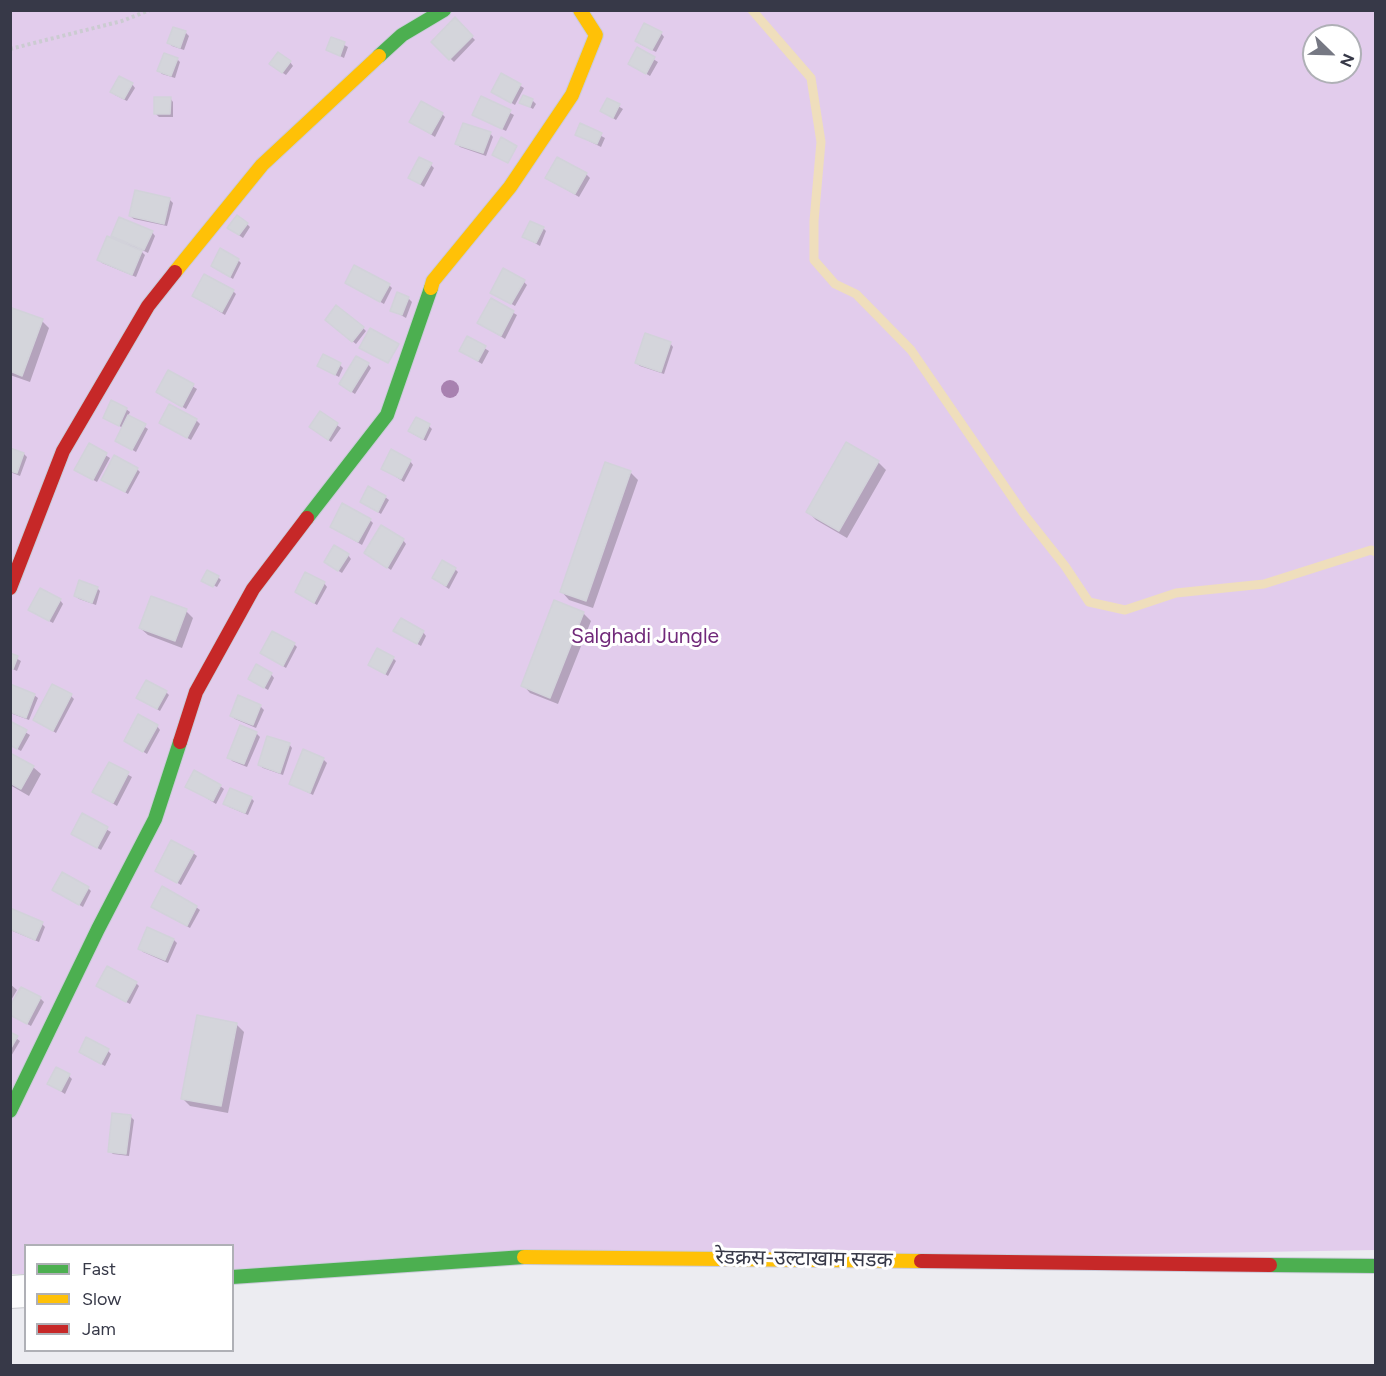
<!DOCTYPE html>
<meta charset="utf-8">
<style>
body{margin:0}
#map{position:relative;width:1386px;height:1376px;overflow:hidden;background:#ececf1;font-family:Figtree,sans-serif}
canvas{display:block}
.frame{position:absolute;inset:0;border:12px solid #373948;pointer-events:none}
.legend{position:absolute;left:24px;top:1244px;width:210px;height:108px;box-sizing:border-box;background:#fff;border:2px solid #afb0b6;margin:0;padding:8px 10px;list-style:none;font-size:18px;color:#373948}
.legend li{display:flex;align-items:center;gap:12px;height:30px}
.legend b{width:30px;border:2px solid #afb0b6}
.north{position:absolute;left:1302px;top:24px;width:60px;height:60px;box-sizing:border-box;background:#fff;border:2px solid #afb0b6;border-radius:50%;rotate:113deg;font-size:16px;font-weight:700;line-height:24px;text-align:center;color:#373948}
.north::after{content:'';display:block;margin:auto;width:21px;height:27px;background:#767883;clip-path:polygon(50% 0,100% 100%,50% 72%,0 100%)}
</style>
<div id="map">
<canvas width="1386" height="1376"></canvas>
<div class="frame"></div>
<ul class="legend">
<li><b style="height:8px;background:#4caf50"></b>Fast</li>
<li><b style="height:8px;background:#ffc107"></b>Slow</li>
<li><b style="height:8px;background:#c62828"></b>Jam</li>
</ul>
<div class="north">N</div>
</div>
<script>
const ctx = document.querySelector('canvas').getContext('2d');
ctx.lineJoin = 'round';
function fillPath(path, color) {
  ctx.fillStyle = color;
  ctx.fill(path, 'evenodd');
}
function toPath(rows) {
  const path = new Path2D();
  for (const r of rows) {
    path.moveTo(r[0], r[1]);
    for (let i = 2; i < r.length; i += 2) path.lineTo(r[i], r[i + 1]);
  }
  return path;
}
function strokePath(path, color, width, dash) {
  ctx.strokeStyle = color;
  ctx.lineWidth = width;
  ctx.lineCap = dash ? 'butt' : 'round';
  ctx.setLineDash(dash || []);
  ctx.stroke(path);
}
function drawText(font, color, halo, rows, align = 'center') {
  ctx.font = font + ' Figtree,"Noto Sans Devanagari",sans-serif';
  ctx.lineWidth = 6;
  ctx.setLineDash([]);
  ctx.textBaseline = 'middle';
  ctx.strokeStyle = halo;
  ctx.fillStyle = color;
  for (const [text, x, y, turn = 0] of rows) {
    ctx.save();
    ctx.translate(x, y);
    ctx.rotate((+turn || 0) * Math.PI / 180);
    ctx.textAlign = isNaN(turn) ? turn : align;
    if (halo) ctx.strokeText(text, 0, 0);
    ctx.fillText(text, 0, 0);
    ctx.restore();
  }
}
const green = toPath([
 [10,11,1375,11,1375,1250,233,1270,232,1246,26,1246,25,1274,11,1274],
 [1314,36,1350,36,1350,72,1314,72]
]);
const shadow = toPath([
 [455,20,475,40,454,62,433,42],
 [174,28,186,33,189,36,184,50,172,46,169,43],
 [661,33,664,37,656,52,640,44],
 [332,39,348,47,344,58,328,50],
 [637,49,658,62,650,76,630,64],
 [177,59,180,62,175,78,162,74,159,71],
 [290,62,293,66,286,75,274,67],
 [502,75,524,88,515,105,493,92],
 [132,84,135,88,127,101,115,95],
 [170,98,173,102,173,117,159,117,156,114],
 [481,98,514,115,506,131,474,115],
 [532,100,536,104,533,109,521,102],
 [608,100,623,109,616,120,602,111],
 [442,114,445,117,435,137,411,122],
 [581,125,605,138,601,147,577,135],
 [490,133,493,137,486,156,460,147,457,144],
 [431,165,434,168,424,187,409,177],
 [586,174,590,178,579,197,547,178],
 [169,199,173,203,167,226,134,219,130,216],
 [247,224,250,227,243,238,233,231],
 [543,228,546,231,540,246,524,237],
 [152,232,155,236,148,253,138,248,145,255,136,277,102,263,99,259,120,243,113,236],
 [238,260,241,263,233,279,213,266],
 [524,282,527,285,515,306,492,292],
 [347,283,389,285,392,288,384,304],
 [233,291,236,294,225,315,194,296],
 [408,298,412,302,406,318,392,310],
 [491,300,517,315,505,339,479,323],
 [13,310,42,321,49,328,30,382,10,375,10,316],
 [330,323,363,328,366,331,356,344],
 [468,338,489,351,482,364,461,351],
 [670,343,673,347,664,374,640,366,636,363],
 [368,364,371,368,355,394,344,387],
 [340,365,343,368,339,377,319,366],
 [169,372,197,389,186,409,158,392],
 [126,409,130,412,128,416,148,429,136,452,116,440,123,428,105,418],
 [320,413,341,428,331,442,311,427],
 [196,420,200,424,191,440,161,423],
 [429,426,432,429,426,441,413,434],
 [847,444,878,462,886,470,847,538,816,520,808,512],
 [89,445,110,458,97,482,76,470],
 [10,449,24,454,27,457,20,476,10,472],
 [410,461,413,465,404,482,382,468],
 [137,469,140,472,128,494,103,479],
 [630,472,638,480,593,608,569,600,562,592],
 [385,497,389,500,381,514,362,502],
 [370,520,373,523,362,545,331,527],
 [403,540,406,544,391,570,366,553],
 [348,555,351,559,342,573,329,565],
 [455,569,458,572,449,589,433,578],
 [218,577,221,580,217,587,205,581],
 [324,583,327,587,317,605,297,592],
 [97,588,100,591,96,605,79,599,75,596],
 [60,600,63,604,53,623,34,613],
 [186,611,193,618,182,648,148,635,140,628],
 [583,613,591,621,558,704,530,693,523,685],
 [395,631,423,632,426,636,421,646],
 [294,644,297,647,286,668,262,653],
 [10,655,21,661,17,671,10,668],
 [393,658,396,661,388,676,370,664],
 [271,674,274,678,268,690,250,679],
 [10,686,34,695,38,698,29,720,10,713],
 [166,692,169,695,160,711,138,698],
 [71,696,74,699,56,733,35,720],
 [239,697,261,707,264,710,256,728,235,719,231,716],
 [10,723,30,735,21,751,10,745],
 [157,726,160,730,147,754,126,741],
 [256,733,260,737,247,767,232,761,229,757],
 [289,744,292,748,283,775,263,768,259,765],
 [10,755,33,767,41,774,29,796,10,785],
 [323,759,327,763,313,795,291,784],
 [109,764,132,777,117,806,94,792],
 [187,786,220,786,224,789,216,804],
 [251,798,254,801,248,815,229,807,225,804],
 [83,816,111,832,101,850,73,834],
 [193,853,197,856,181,885,156,870],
 [88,888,91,891,83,907,54,890],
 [153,907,196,907,200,910,190,928],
 [10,910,42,924,45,927,39,942,10,930],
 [148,929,174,940,177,943,168,963,143,952,140,949],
 [136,983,139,986,130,1004,102,989],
 [10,984,17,990,10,1002],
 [40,998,44,1002,31,1026,12,1016],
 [236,1024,244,1032,228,1113,190,1106,182,1098],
 [10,1034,20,1041,10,1058],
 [108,1051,111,1054,105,1066,84,1055],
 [69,1076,72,1079,65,1094,49,1084],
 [130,1116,134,1120,129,1156,113,1154,109,1151]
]);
const stream = toPath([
 [752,10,811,78,821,142,814,221,814,260,835,284,856,294,911,350,1023,513,1065,566,1089,602,1125,610,1176,593,1264,584,1371,550,1376,552]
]);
const building = toPath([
 [455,17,473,36,449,60,431,42,455,17],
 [644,23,662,32,652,50,635,41,644,23],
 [173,27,186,31,180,48,167,43,173,27],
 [331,37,345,42,340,56,326,50,331,37],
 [637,47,655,57,646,74,628,64,637,47],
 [278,52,291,61,282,73,269,64,278,52],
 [164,53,178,58,171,76,157,71,164,53],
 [501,73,521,84,511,103,491,92,501,73],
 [119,76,133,83,124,99,110,92,119,76],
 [523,95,533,99,530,107,519,103,523,95],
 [481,96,511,110,502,129,472,115,481,96],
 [154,97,171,97,170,114,154,114,154,97],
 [607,98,620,104,613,118,600,111,607,98],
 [421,101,443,113,431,134,409,122,421,101],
 [463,123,491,132,483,153,455,144,463,123],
 [580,123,602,133,597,144,575,135,580,123],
 [501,137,517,146,508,163,492,155,501,137],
 [419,157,432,163,420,184,408,178,419,157],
 [557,157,587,173,575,194,545,178,557,157],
 [135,190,170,198,164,224,129,216,135,190],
 [237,215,248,223,239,235,227,228,237,215],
 [119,217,153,231,144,250,111,236,119,217],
 [530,221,544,227,536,243,522,237,530,221],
 [107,236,142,251,132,275,97,260,107,236],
 [220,248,239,259,230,277,211,266,220,248],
 [354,265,390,284,380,302,345,283,354,265],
 [503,268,525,280,511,304,490,293,503,268],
 [204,274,234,290,222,312,192,296,204,274],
 [397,292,409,297,402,315,390,311,397,292],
 [491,298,514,311,501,336,477,323,491,298],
 [336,305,364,327,352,342,325,320,336,305],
 [12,308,43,319,22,376,10,371,12,308],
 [370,328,399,344,388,363,359,348,370,328],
 [645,333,671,342,661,372,635,363,645,333],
 [467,336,486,346,478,361,459,351,467,336],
 [323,354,341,363,335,375,317,366,323,354],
 [356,356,369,363,351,392,339,384,356,356],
 [168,370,194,384,182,407,156,392,168,370],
 [111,400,127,408,119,426,103,418,111,400],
 [169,404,197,419,187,438,159,423,169,404],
 [320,411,338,423,328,440,309,427,320,411],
 [128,415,146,424,132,450,115,441,128,415],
 [416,417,430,424,423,439,408,431,416,417],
 [846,442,879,461,839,531,806,512,846,442],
 [89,443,107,453,93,480,74,470,89,443],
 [10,448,24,453,17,473,10,471,10,448],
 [391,449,411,460,401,479,381,469,391,449],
 [114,455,138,468,125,492,101,480,114,455],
 [605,462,631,471,586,601,560,592,605,462],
 [368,486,386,496,378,512,360,502,368,486],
 [342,503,371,519,358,542,330,527,342,503],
 [381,525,404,539,387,568,364,553,381,525],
 [334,545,349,554,338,571,324,562,334,545],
 [442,560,456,568,446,586,432,578,442,560],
 [207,570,219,576,213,587,201,581,207,570],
 [305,572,325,582,314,603,295,592,305,572],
 [79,580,98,587,92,603,74,596,79,580],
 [40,588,61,599,49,621,28,610,40,588],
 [151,596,187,609,175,641,139,628,151,596],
 [554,600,584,612,550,698,521,686,554,600],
 [401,618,424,631,417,644,393,631,401,618],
 [272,631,295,643,283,666,260,653,272,631],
 [377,648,394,657,385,674,368,665,377,648],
 [10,653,18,656,13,669,10,667,10,653],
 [256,664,272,673,264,688,248,679,256,664],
 [146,680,167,691,157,709,136,698,146,680],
 [10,684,35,694,26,718,10,712,10,684],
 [52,684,72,694,53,731,33,720,52,684],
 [238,695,261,705,253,725,230,716,238,695],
 [138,714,158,725,143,752,124,741,138,714],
 [10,721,27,730,17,749,10,745,10,721],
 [240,725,257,732,244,764,227,758,240,725],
 [267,736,290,743,280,773,258,765,267,736],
 [303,749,324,758,310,793,289,784,303,749],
 [10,753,34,766,21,789,10,783,10,753],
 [109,762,129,772,113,803,92,792,109,762],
 [194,770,221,785,213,801,185,787,194,770],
 [230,788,252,797,245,813,223,804,230,788],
 [82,813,108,827,97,848,71,834,82,813],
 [171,840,194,852,177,883,155,871,171,840],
 [62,872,89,887,79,905,52,890,62,872],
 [162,886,197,906,187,926,151,907,162,886],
 [10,908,43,922,35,940,10,929,10,908],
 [147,927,174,939,165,960,138,949,147,927],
 [107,966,137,982,126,1002,96,986,107,966],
 [21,987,41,997,27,1024,10,1015,10,1006,21,987],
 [197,1015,237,1023,221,1106,181,1099,197,1015],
 [10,1032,18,1036,10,1050,10,1032],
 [86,1037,109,1049,101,1064,79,1052,86,1037],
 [56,1067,70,1074,61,1091,47,1084,56,1067],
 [112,1113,131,1115,126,1154,108,1152,112,1113]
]);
const path = toPath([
 [10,49,122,21,150,10]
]);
const street = toPath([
 [10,1292,26,1291]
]);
const fast = toPath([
 [379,56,402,35,444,10],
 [307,518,387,415,431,288],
 [10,1111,98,929,155,819,180,742],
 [1270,1265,1376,1266],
 [232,1277,524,1257]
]);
const slow = toPath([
 [175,272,262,165,379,56],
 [431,288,433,281,510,187,572,95,596,35,580,10],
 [524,1257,921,1261]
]);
const jam = toPath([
 [10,588,63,451,148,306,175,272],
 [180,742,196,692,253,589,307,518],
 [921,1261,1270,1265]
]);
const trees = [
 [450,389]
];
const parkNames = [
 ["Salghadi Jungle",645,637]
];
const streetNames = [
 ["रेडक्रस-उल्टाखाम सडक",804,1259,1]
];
fillPath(green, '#e2ccec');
fillPath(shadow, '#0003');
strokePath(stream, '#efdebc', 9);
fillPath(building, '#d4d5db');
strokePath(building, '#d2d2da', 1.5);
strokePath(street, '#c9cacf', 34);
strokePath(fast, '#cbcbda', 16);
strokePath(slow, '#cbcbda', 16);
strokePath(jam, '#cbcbda', 16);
strokePath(path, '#cbcbd1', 4, [3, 3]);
strokePath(street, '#fcfcfd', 32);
strokePath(fast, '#4caf50', 14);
strokePath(slow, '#ffc107', 14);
strokePath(jam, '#c62828', 14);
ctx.fillStyle = '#a881b0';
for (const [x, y] of trees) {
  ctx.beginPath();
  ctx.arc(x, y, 9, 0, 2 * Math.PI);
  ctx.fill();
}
drawText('21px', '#712a7a', '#fff', parkNames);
drawText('21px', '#373948', '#fff', streetNames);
</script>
